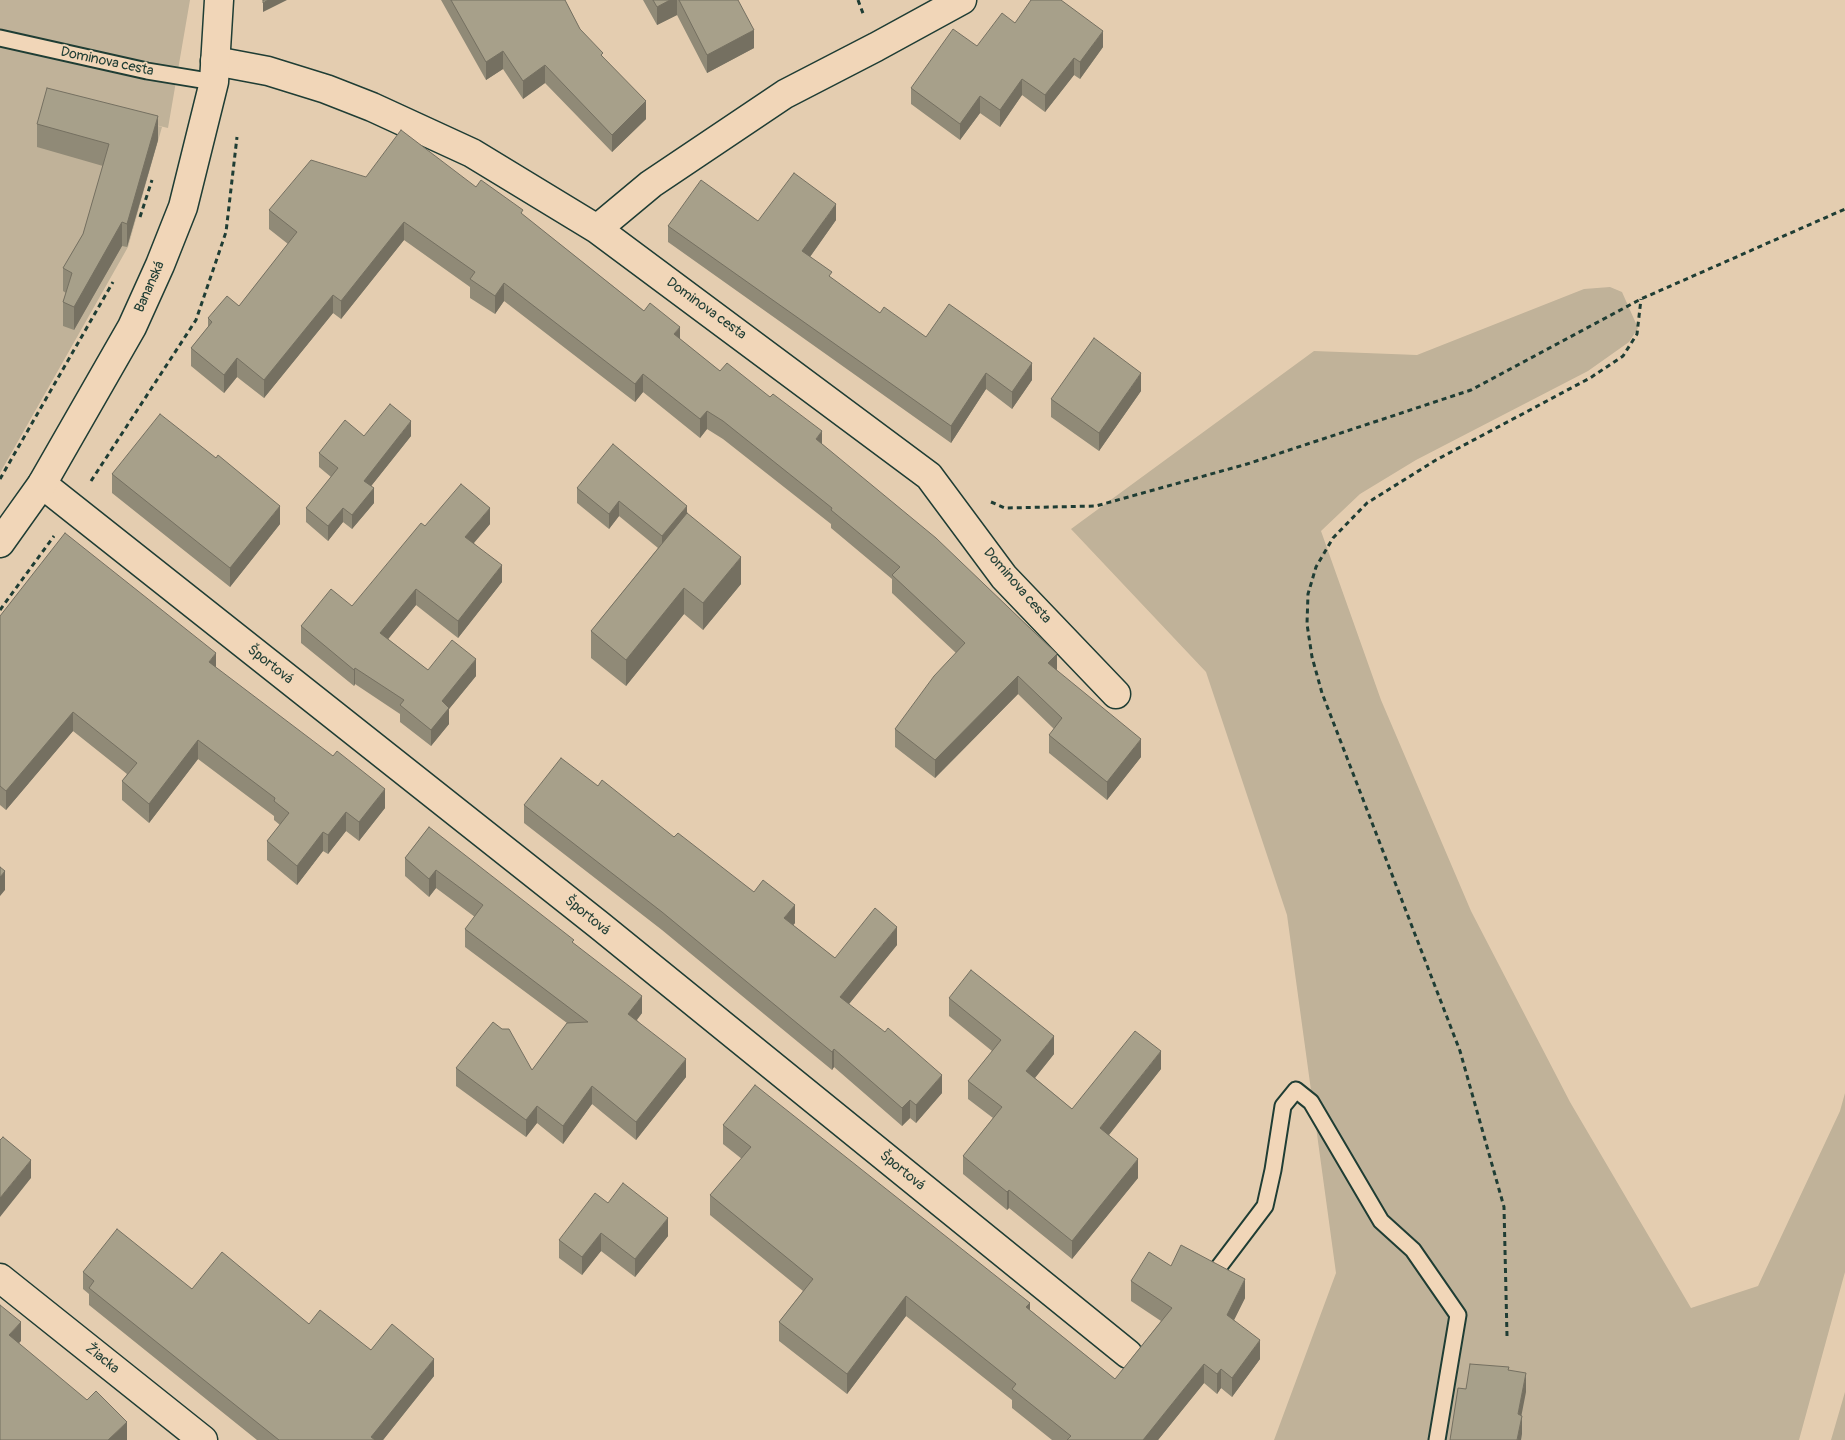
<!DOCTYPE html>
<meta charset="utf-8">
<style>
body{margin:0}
canvas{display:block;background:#e4cdb0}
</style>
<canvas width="1845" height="1440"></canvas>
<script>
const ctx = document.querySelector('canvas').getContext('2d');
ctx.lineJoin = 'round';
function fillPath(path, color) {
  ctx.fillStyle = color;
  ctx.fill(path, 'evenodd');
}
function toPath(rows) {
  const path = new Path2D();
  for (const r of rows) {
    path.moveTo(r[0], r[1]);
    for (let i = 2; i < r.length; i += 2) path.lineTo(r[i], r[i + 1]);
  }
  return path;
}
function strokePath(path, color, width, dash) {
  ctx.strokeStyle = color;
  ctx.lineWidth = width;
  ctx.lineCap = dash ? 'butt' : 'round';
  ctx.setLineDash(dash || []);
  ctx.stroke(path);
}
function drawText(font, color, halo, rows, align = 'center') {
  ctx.font = font + ' Pangolin,sans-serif';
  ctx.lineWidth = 4;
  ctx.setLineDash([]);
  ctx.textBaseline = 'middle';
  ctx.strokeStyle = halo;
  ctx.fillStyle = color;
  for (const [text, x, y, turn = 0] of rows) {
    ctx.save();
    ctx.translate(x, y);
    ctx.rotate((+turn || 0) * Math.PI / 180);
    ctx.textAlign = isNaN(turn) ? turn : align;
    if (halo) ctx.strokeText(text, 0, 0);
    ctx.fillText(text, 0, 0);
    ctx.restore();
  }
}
const green = toPath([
 [0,0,190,0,168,128,113,115,162,127,128,247,0,473],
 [1610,287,1622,292,1638,328,1629,342,1588,371,1416,460,1360,494,1321,531,1381,700,1471,911,1570,1102,1691,1308,1758,1286,1840,1111,1845,1093,1845,1272,1799,1440,1274,1440,1336,1273,1287,915,1206,672,1071,529,1314,351,1417,355,1584,289],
 [1845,1392,1845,1440,1831,1440]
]);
const path = toPath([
 [858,0,864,16],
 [140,217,152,180],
 [0,479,113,282],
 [91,481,196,320,226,232,237,137],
 [991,502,1005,508,1096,506,1247,464,1471,390,1641,299,1845,209],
 [0,610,54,536],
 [1507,1336,1504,1207,1460,1051,1322,693,1312,657,1307,624,1308,594,1316,567,1333,538,1367,503,1436,460,1590,378,1623,356,1637,334,1641,299]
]);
const lane = toPath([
 [0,38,147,71,214,82],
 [1215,1272,1265,1206,1273,1170,1283,1106,1296,1090,1311,1102,1381,1221,1413,1250,1458,1315,1437,1440]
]);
const street = toPath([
 [215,61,268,71,326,89,372,107,472,153,597,229,929,476,1004,577,1116,694],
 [597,229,651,184,785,94,876,47,962,0],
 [42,484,599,925,1128,1354],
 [0,1278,203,1440]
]);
const secondary = toPath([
 [0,543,42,484,132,327,160,265,183,207,214,82,219,0]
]);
const wall = toPath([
 [441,0,565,0,580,29,603,57,646,119,612,152,545,83,523,99,503,69,486,80],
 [643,0,738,0,754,48,707,73,677,15,657,25],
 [1015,23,1103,47,1080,79,1074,75,1045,112,1022,95,1000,127,980,113,960,140,911,104,911,88],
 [37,124,158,140,127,247,122,246,74,330,63,326,63,302,66,293,63,291,63,268,83,234,103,166,37,147],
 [366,177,476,187,523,215,720,371,822,444,1057,671,1141,757,1107,800,1049,753,1049,735,1054,729,1018,694,935,778,895,747,895,729,956,653,892,593,892,579,831,528,831,524,723,439,707,429,700,438,643,392,635,402,504,301,495,314,470,298,470,287,404,240,341,319,333,313,264,398,237,377,224,393,191,366,191,348,208,327,208,318,239,306,288,244,269,229,269,210],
 [836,220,810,257,832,279,880,313,926,337,1032,380,1012,409,986,389,951,443,668,242,668,226,758,221],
 [1141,391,1099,451,1051,417,1051,399],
 [364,436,411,436,371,486,374,503,352,529,343,522,328,541,306,522,306,508,331,477,319,467,319,453],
 [216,458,280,524,230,587,112,493,112,474],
 [577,488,687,513,741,584,703,630,684,614,626,686,591,658,591,631,658,548,619,516,609,529,577,503],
 [490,524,474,543,502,582,458,638,416,605,388,639,428,670,476,676,449,709,449,724,431,746,400,722,400,714,355,684,354,686,301,643,301,626,352,606,425,526],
 [0,616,216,668,385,808,359,841,346,831,328,854,323,851,297,885,267,860,267,841,280,825,274,820,274,816,198,759,149,823,122,800,122,781,127,774,73,731,6,810,0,805],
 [598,786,754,892,795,923,793,925,835,958,897,945,849,1004,942,1093,916,1123,910,1118,902,1126,834,1067,832,1070,662,930,524,823,524,805],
 [429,827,574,944,642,1013,637,1020,686,1077,636,1140,592,1104,563,1144,537,1123,526,1137,456,1086,456,1068,532,1070,567,1023,465,947,465,929,475,917,436,888,429,897,405,876,405,858],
 [949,998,1054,1054,1035,1078,1072,1109,1161,1069,1109,1135,1138,1178,1072,1259,1009,1208,1007,1210,963,1174,963,1156,993,1118,968,1099,968,1081,992,1051,949,1016],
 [723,1125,1030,1310,1115,1379,1161,1321,1131,1301,1131,1281,1171,1266,1245,1298,1234,1320,1260,1359,1232,1397,1221,1388,1217,1394,1204,1383,1158,1440,1052,1440,1012,1408,1012,1400,906,1316,847,1394,779,1341,779,1322,803,1291,710,1215,710,1195,742,1159,723,1144],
 [608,1203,668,1236,635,1277,601,1251,582,1275,559,1258,559,1240],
 [83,1272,192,1289,309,1324,434,1376,383,1440,257,1440,89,1305,89,1294,83,1289]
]);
const shadedWall = toPath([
 [268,0,287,0,263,12,263,3],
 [670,0,677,0,677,15,657,25,657,7],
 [754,30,754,48,707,73,707,55],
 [1103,31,1103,47,1080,79,1080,62],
 [503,51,503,69,486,80,486,62],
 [1074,58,1074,75,1045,112,1045,95],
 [545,65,545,83,523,99,523,81],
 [1022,79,1022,95,1000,127,1000,110],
 [980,96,980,113,960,140,960,124],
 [646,101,646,119,612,152,612,135],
 [158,116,158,140,127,247,127,224],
 [836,204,836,220,802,268,802,251],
 [122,222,122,246,74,330,74,307],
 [404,222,404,240,341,319,341,301],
 [504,283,504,301,495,314,495,296],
 [333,295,333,313,264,398,264,380],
 [680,327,680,345,674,334],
 [237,358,237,377,224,393,224,375],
 [1032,363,1032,380,1012,409,1012,392],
 [986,373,986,389,951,443,951,426],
 [1141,373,1141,391,1099,451,1099,433],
 [643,374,643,392,635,402,635,384],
 [707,411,707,429,700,438,700,419],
 [411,421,411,436,364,495,364,481],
 [822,431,822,450,816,439],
 [374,488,374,503,352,529,352,515],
 [619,501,619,516,609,529,609,514],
 [280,506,280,524,230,587,230,568],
 [687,506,687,521,662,551,662,536],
 [343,508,343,522,328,541,328,526],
 [490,508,490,524,465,553,465,537],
 [741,557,741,584,703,630,703,603],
 [502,565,502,582,458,638,458,621],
 [684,588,684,614,626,686,626,660],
 [416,589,416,605,380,649,380,633],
 [216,653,216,672,209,662],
 [1057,654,1057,672,1048,663],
 [476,659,476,676,449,709,449,724,431,746,431,730,442,701],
 [355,668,355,684,354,686,354,670],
 [1018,676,1018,694,935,778,935,760],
 [73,712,73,731,6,810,6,791],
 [1141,739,1141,757,1107,800,1107,782],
 [198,740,198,759,149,823,149,804],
 [385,789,385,808,359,841,359,822],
 [346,812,346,831,328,854,328,835],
 [323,832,323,851,297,885,297,866],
 [436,870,436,888,429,897,429,879],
 [5,871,5,890,0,896,0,877],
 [795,905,795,923,784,936,784,918],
 [897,927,897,945,840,1015,840,997],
 [642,996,642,1013,628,1031,628,1014],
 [1054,1036,1054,1054,1026,1089,1026,1071],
 [834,1049,834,1067,832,1070,832,1052],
 [1161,1051,1161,1069,1100,1146,1100,1128],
 [686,1059,686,1077,636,1140,636,1122],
 [942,1075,942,1093,916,1123,916,1105],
 [592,1086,592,1104,563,1144,563,1126],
 [910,1100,910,1118,902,1126,902,1108],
 [537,1106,537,1123,526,1137,526,1120],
 [1138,1159,1138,1178,1072,1259,1072,1241],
 [31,1160,31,1178,0,1217,0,1198],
 [1009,1190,1009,1208,1007,1210,1007,1192],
 [668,1218,668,1236,635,1277,635,1259],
 [601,1233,601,1251,582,1275,582,1257],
 [1245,1279,1245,1298,1227,1334,1227,1315],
 [906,1296,906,1316,847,1394,847,1374],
 [1030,1303,1030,1322,1026,1307],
 [21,1322,21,1341,9,1354,9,1335],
 [1260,1340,1260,1359,1232,1397,1232,1378],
 [434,1359,434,1376,383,1440,371,1440,371,1437],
 [1204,1364,1204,1383,1158,1440,1143,1440],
 [1221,1369,1221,1388,1217,1394,1217,1374],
 [1526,1373,1526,1392,1518,1433,1518,1414],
 [1522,1416,1522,1434,1521,1440,1517,1440],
 [127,1422,127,1440,108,1440]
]);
const building = toPath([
 [263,0,268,0,263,3,263,0],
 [451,0,565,0,580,29,603,53,601,55,646,101,612,135,545,65,523,81,503,51,486,62,451,0],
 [653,0,670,0,657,7,653,0],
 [679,0,738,0,754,30,707,55,679,0],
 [1031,0,1061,0,1103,31,1080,62,1074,58,1045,95,1022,79,1000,110,980,96,960,124,911,88,953,29,977,46,1002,13,1015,23,1031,0],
 [47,88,158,116,127,224,122,222,74,307,63,302,72,273,63,268,83,234,109,144,37,124,47,88],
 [401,130,476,187,481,180,523,210,521,213,644,311,650,303,680,327,674,334,720,371,727,363,770,397,773,394,822,431,816,439,936,538,1057,654,1048,663,1141,739,1107,782,1049,735,1062,718,1018,676,935,760,895,729,934,676,965,643,892,575,900,567,831,510,832,508,723,421,707,411,700,419,643,374,635,384,504,283,495,296,470,279,475,272,404,222,341,301,333,295,264,380,237,358,224,375,191,348,212,322,208,318,227,296,239,306,297,232,269,210,311,160,366,177,401,130],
 [794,173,836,204,802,251,832,272,829,276,880,313,884,307,926,337,949,304,1032,363,1012,392,986,373,951,426,668,226,701,180,758,221,794,173],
 [1094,338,1141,373,1099,433,1051,399,1094,338],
 [390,404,411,421,364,481,374,488,352,515,343,508,328,526,306,508,338,468,319,453,345,420,364,436,390,404],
 [160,414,216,458,218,455,280,506,230,568,112,474,160,414],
 [613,444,687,506,662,536,619,501,609,514,577,488,613,444],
 [461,484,490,508,465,537,502,565,458,621,416,589,380,633,428,670,452,640,476,659,442,701,449,708,431,730,400,705,404,700,355,668,354,670,301,626,331,589,352,606,421,523,425,526,461,484],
 [687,513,741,557,703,603,684,588,626,660,591,631,687,513],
 [65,533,216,653,209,662,333,756,337,751,385,789,359,822,346,812,328,835,323,832,297,866,267,841,289,813,274,801,275,798,198,740,149,804,122,781,137,763,73,712,6,791,0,786,0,616,65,533],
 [561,758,598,786,602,780,674,837,678,833,754,892,763,880,795,905,784,918,835,958,875,908,897,927,840,997,885,1032,888,1028,942,1075,916,1105,910,1100,902,1108,834,1049,832,1052,662,912,524,805,561,758],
 [429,827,574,940,572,942,642,996,628,1014,686,1059,636,1122,592,1086,563,1126,537,1106,526,1120,456,1068,493,1022,502,1029,509,1029,532,1070,567,1023,588,1022,465,929,483,905,436,870,429,879,405,858,429,827],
 [0,867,5,871,0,877,0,867],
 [971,970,1054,1036,1026,1071,1072,1109,1135,1031,1161,1051,1100,1128,1138,1159,1072,1241,1009,1190,1007,1192,963,1156,1002,1107,968,1081,1001,1040,949,998,971,970],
 [755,1085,1030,1303,1026,1307,1115,1379,1172,1308,1131,1281,1149,1252,1171,1266,1181,1245,1245,1279,1227,1315,1260,1340,1232,1378,1221,1369,1217,1374,1204,1364,1143,1440,1067,1440,1071,1436,1012,1389,1016,1384,906,1296,847,1374,779,1322,813,1279,710,1195,751,1147,723,1125,755,1085],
 [3,1137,31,1160,0,1198,0,1140,3,1137],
 [623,1183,668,1218,635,1259,601,1233,582,1257,559,1240,595,1193,608,1203,623,1183],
 [117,1229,192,1289,222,1252,309,1324,320,1310,371,1350,392,1324,434,1359,371,1437,375,1440,279,1440,89,1288,94,1281,83,1272,117,1229],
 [0,1305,21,1322,9,1335,87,1400,96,1391,127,1422,108,1440,0,1440,0,1305],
 [1470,1364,1509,1367,1508,1370,1526,1373,1518,1414,1522,1416,1517,1440,1450,1440,1458,1388,1466,1389,1470,1364]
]);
const streetNames = [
 ["Dominova cesta",107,62,12],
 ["Bananská",150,287,-66],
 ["Dominova cesta",706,309,36],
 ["Dominova cesta",1017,586,49],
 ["Športová",270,665,38],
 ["Športová",587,916,39],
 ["Športová",902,1171,39],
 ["Žiacka",102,1359,39]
];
fillPath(green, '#c0b299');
strokePath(lane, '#1f3d34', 19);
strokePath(street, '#1f3d34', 31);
strokePath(secondary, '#1f3d34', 31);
strokePath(path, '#1f3d34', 3, [5, 4]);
strokePath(lane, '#f1d6b8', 15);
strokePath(street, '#f1d6b8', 28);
strokePath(secondary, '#f1d6b8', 28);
fillPath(wall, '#908a77');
fillPath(shadedWall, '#757061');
fillPath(building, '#a7a08a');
strokePath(building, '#757061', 1);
drawText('14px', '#1f3d34', '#f1d6b8', streetNames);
</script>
